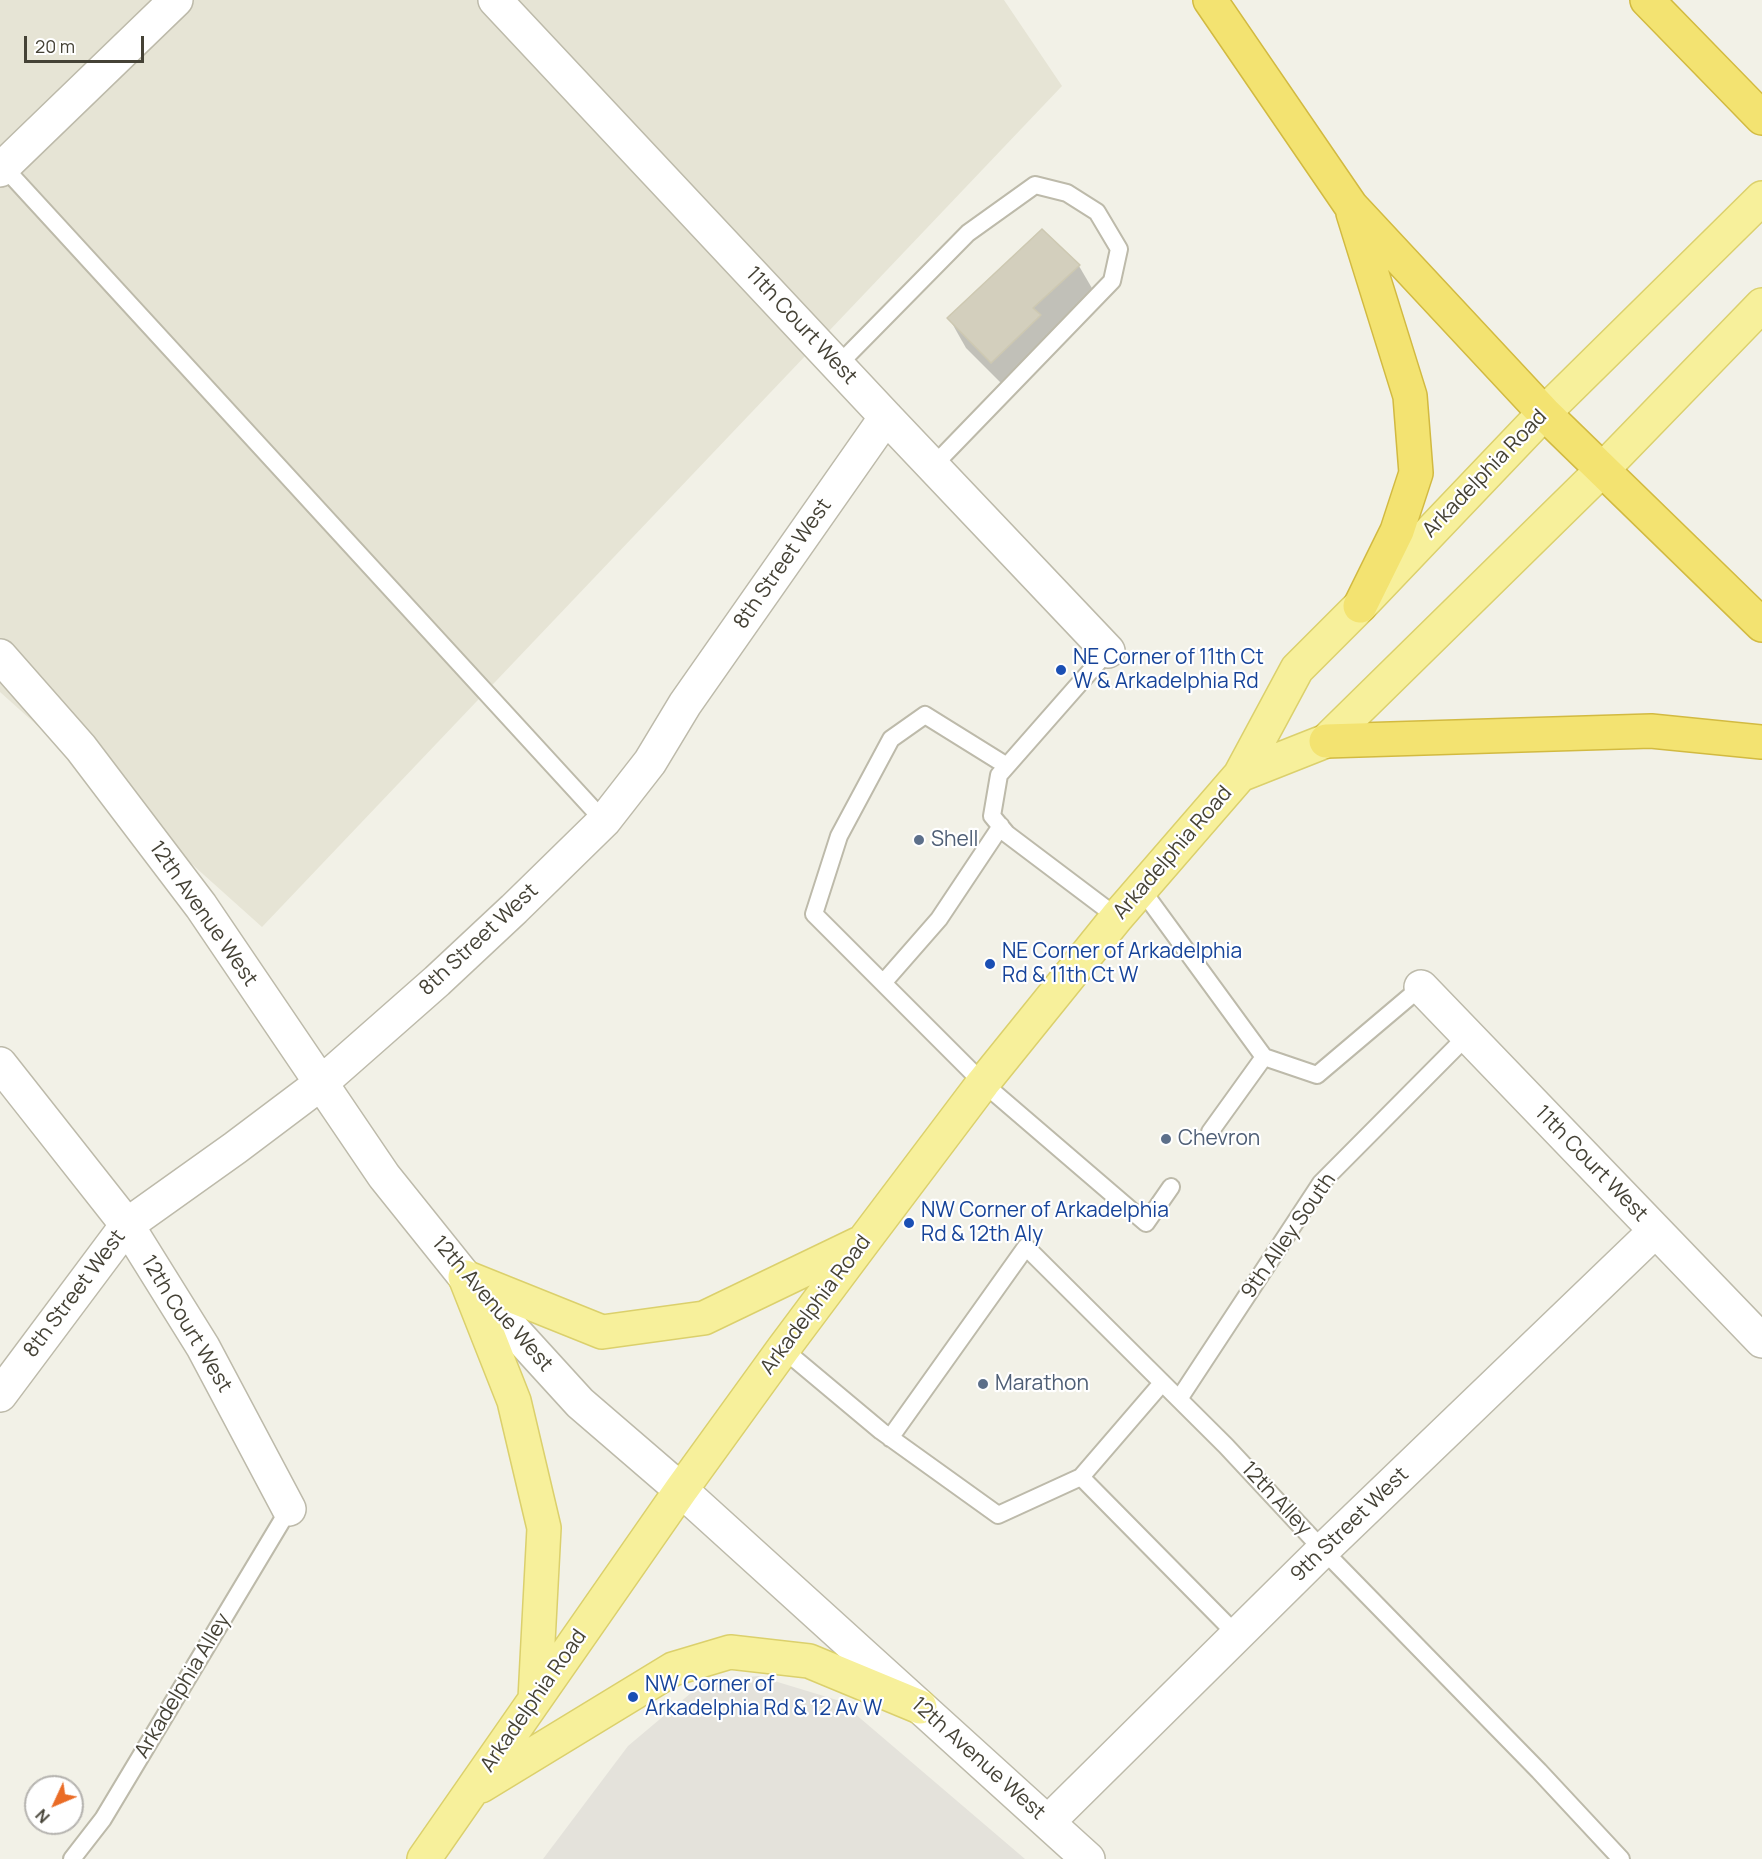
<!DOCTYPE html>
<style>
body{margin:0}
#map{position:relative;width:1762px;height:1859px;overflow:hidden;background:#f2f1e7;font-family:Manrope,sans-serif}
canvas{display:block}
.north{position:absolute;left:24px;top:1775px;width:60px;height:60px;box-sizing:border-box;background:#fff;border:2px solid #b5b3af;border-radius:50%;rotate:226deg;font-size:16px;font-weight:700;line-height:24px;text-align:center;color:#454236}
.north::after{content:'';display:block;margin:auto;width:21px;height:27px;background:#ea6c26;clip-path:polygon(50% 0,100% 100%,50% 72%,0 100%)}
.scale{position:absolute;left:24px;top:36px;width:120px;height:27px;box-sizing:border-box;border:3px solid #454236;border-top:0;padding-left:8px;font-size:18px;line-height:21px;white-space:nowrap;color:#454236;-webkit-text-stroke:4px #fff;paint-order:stroke}
</style>
<div id="map">
<canvas width="1762" height="1859"></canvas>
<div class="north">N</div>
<div class="scale">20 m</div>
</div>
<script>
const ctx = document.querySelector('canvas').getContext('2d');
ctx.lineJoin = 'round';
function fillPath(path, color) {
  ctx.fillStyle = color;
  ctx.fill(path, 'evenodd');
}
function toPath(rows) {
  const path = new Path2D();
  for (const r of rows) {
    path.moveTo(r[0], r[1]);
    for (let i = 2; i < r.length; i += 2) path.lineTo(r[i], r[i + 1]);
  }
  return path;
}
function strokePath(path, color, width, dash) {
  ctx.strokeStyle = color;
  ctx.lineWidth = width;
  ctx.lineCap = dash ? 'butt' : 'round';
  ctx.setLineDash(dash || []);
  ctx.stroke(path);
}
function drawText(font, color, halo, rows, align = 'center') {
  ctx.font = font + ' Manrope,sans-serif';
  ctx.lineWidth = 4.5;
  ctx.setLineDash([]);
  ctx.textBaseline = 'middle';
  ctx.strokeStyle = halo;
  ctx.fillStyle = color;
  for (const [text, x, y, turn = 0] of rows) {
    ctx.save();
    ctx.translate(x, y);
    ctx.rotate((+turn || 0) * Math.PI / 180);
    ctx.textAlign = isNaN(turn) ? turn : align;
    if (halo) ctx.strokeText(text, 0, 0);
    ctx.fillText(text, 0, 0);
    ctx.restore();
  }
}
const residential = toPath([
 [0,0,1004,0,1062,86,262,927,0,692]
]);
const industrial = toPath([
 [758,1676,840,1701,1025,1859,543,1859,628,1746,704,1682]
]);
const shadow = toPath([
 [1079,266,1096,295,1009,391,966,348,949,318]
]);
const building = toPath([
 [1042,229,1080,265,1033,308,1041,315,991,363,947,318,1042,229]
]);
const service = toPath([
 [0,163,604,821],
 [838,365,968,233,1035,185,1067,193,1097,212,1119,249,1112,281,934,465],
 [1108,651,999,775,992,816,1007,834,1117,917],
 [1007,766,925,715,891,739,839,836,814,914,983,1083,1146,1223,1171,1187],
 [1142,890,1264,1057,1210,1132],
 [883,983,939,919,1001,826],
 [1264,1057,1317,1075,1421,987],
 [783,1349,881,1431,998,1515,1081,1477],
 [1162,1383,1081,1477,1237,1635],
 [1179,1399,1321,1183,1467,1036],
 [890,1438,1026,1247,1226,1446,1323,1550,1539,1771,1621,1859],
 [72,1859,103,1819,289,1509]
]);
const minor = toPath([
 [495,0,886,417,1108,651],
 [0,170,176,0],
 [0,656,81,748,201,906,384,1176,465,1277,580,1403,681,1490,1088,1859],
 [1421,987,1762,1341],
 [0,1064,127,1225,203,1347,289,1509],
 [0,1395,127,1225,235,1148,320,1084,437,981,514,909,604,821,650,762,685,704,886,417],
 [1048,1822,1323,1550,1655,1231]
]);
const primary = toPath([
 [1240,775,1326,741,1603,469,1762,305],
 [465,1277,514,1401,544,1528,535,1699],
 [465,1277,602,1332,704,1318,858,1244],
 [481,1786,673,1669,730,1652,809,1661,920,1707],
 [424,1859,681,1490,783,1349,863,1242,983,1083,1117,917,1240,775,1297,669,1360,606,1544,413,1762,198]
]);
const motorway = toPath([
 [1210,0,1351,206,1544,413,1762,625],
 [1647,0,1762,118],
 [1353,213,1410,396,1416,473,1397,531,1360,606],
 [1326,741,1651,731,1762,742]
]);
const markers = [
 [1061,670,6,"#1a4fb4"],
 [919,840,6,"#5c6f8a"],
 [990,964,6,"#1a4fb4"],
 [1166,1139,6,"#5c6f8a"],
 [909,1223,6,"#1a4fb4"],
 [983,1384,6,"#5c6f8a"],
 [633,1697,6,"#1a4fb4"]
];
const streetNames = [
 ["11th Court West",801,326,47],
 ["Arkadelphia Road",1485,474,-46],
 ["8th Street West",783,564,-55],
 ["Arkadelphia Road",1173,853,-49],
 ["12th Avenue West",203,914,55],
 ["8th Street West",479,940,-43],
 ["11th Court West",1591,1164,46],
 ["9th Alley South",1289,1236,-55],
 ["8th Street West",75,1294,-53],
 ["12th Avenue West",492,1304,49],
 ["Arkadelphia Road",816,1305,-53],
 ["12th Court West",186,1324,59],
 ["12th Alley",1276,1499,47],
 ["9th Street West",1350,1525,-44],
 ["Arkadelphia Alley",183,1686,-59],
 ["Arkadelphia Road",534,1701,-55],
 ["12th Avenue West",978,1759,42]
];
const transitNames = [
 ["NE Corner of 11th Ct",1073,658],
 ["W & Arkadelphia Rd",1073,682],
 ["NE Corner of Arkadelphia",1002,952],
 ["Rd & 11th Ct W",1002,976],
 ["NW Corner of Arkadelphia",921,1211],
 ["Rd & 12th Aly",921,1235],
 ["NW Corner of",645,1685],
 ["Arkadelphia Rd & 12 Av W",645,1709]
];
const serviceNames = [
 ["Shell",931,840],
 ["Chevron",1178,1139],
 ["Marathon",995,1384]
];
fillPath(residential, '#e6e4d5');
fillPath(industrial, '#e4e2db');
fillPath(shadow, '#0003');
fillPath(building, '#d3cfbd');
strokePath(building, '#cdc8b1', 1.5);
strokePath(service, '#bdbaaa', 20);
strokePath(minor, '#bdbaaa', 36);
strokePath(primary, '#dbd06c', 36);
strokePath(motorway, '#d2ba41', 36);
strokePath(service, '#fff', 16);
strokePath(minor, '#fff', 33);
strokePath(primary, '#f7f09b', 33);
strokePath(motorway, '#f3e371', 33);
for (const [x, y, r, color] of markers) {
  const dot = new Path2D();
  dot.arc(x, y, r, 0, 2 * Math.PI);
  ctx.fillStyle = color;
  ctx.fill(dot);
  strokePath(dot, '#fff', 2);
}
drawText('21px', '#454236', '#fff', streetNames);
drawText('21px', '#164399', '#fff', transitNames, 'left');
drawText('21px', '#4e5e75', '#fff', serviceNames, 'left');
</script>
